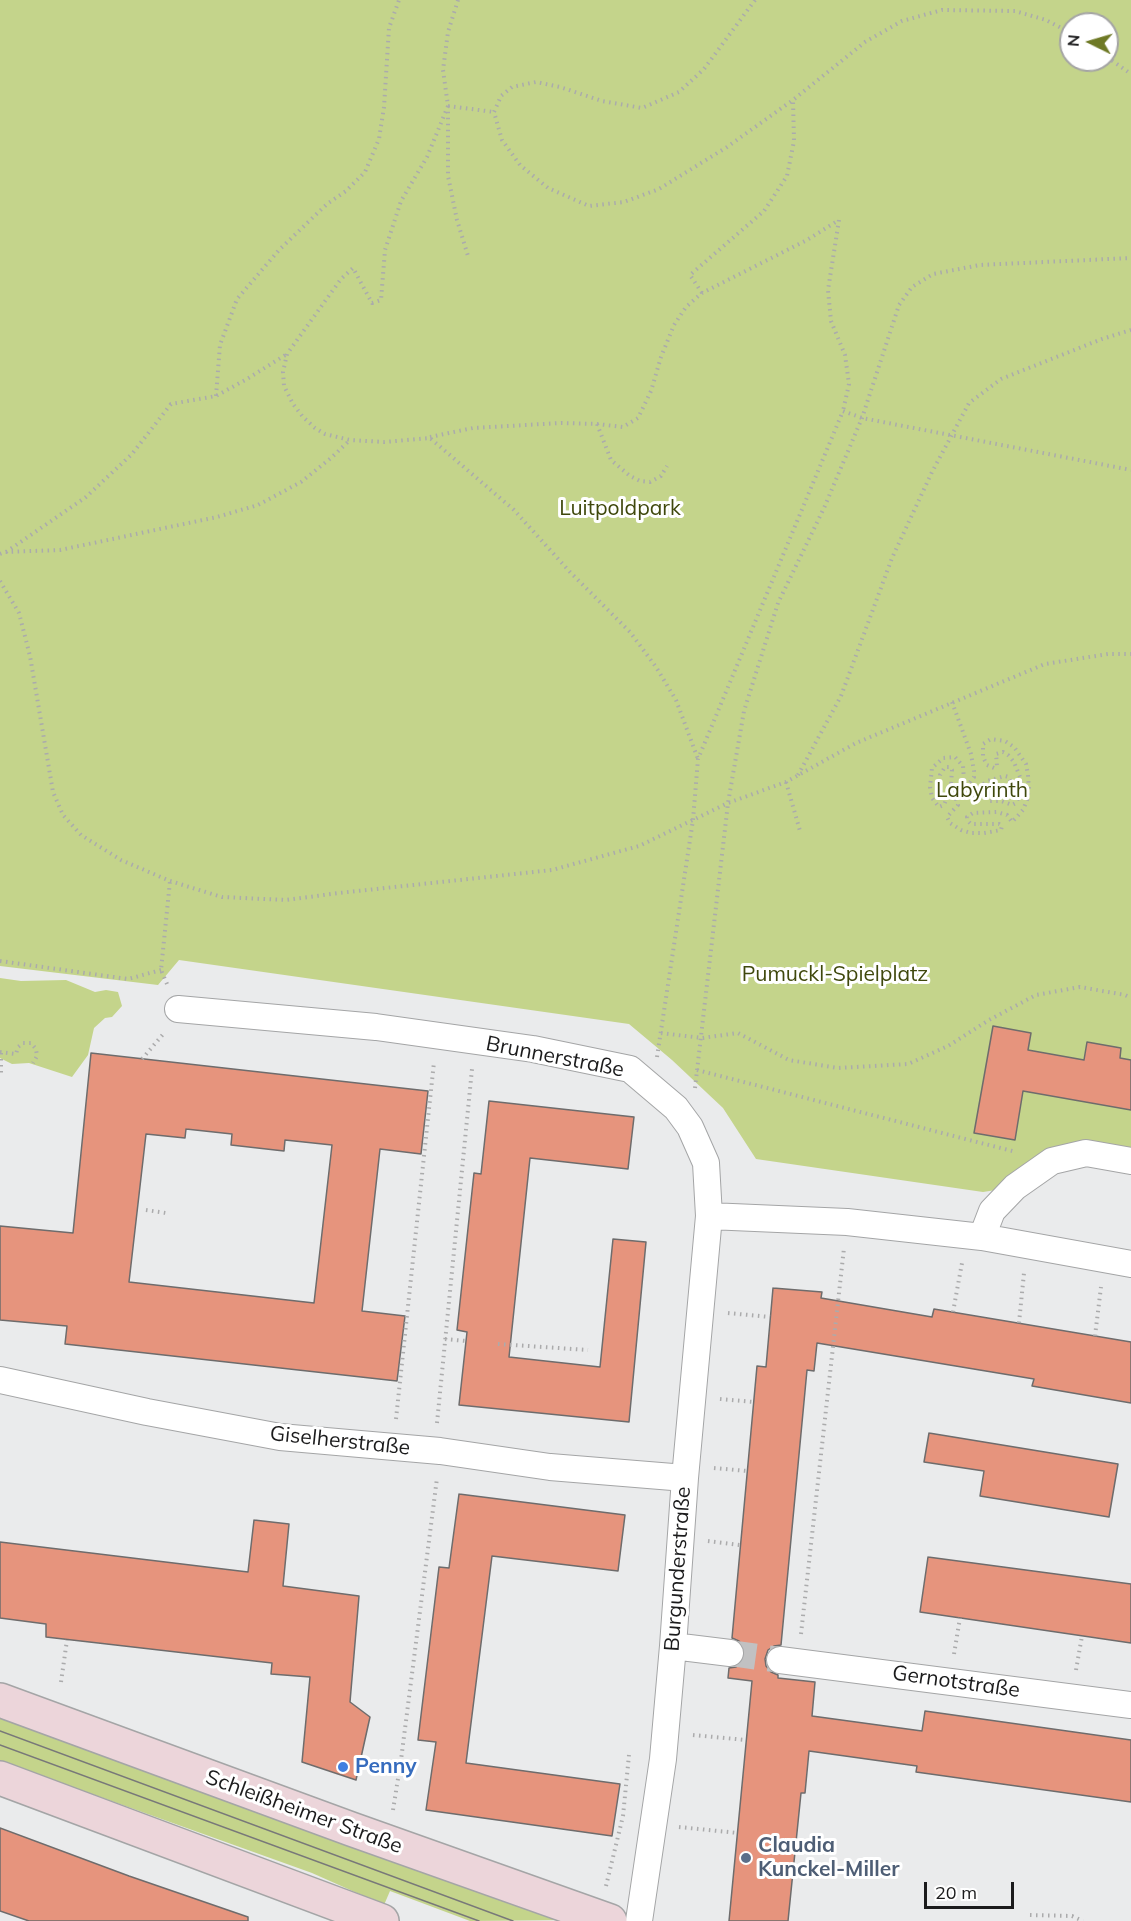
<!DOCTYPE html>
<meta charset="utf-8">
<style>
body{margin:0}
#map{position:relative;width:1131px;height:1921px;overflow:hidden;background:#eaebec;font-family:Mulish,sans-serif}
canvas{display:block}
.north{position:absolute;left:1059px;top:12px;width:60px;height:60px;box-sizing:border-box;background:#fff;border:2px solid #a4a4a4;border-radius:50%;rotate:275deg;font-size:16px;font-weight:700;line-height:24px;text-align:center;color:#1b1b1c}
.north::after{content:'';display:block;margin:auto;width:21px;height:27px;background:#6e7925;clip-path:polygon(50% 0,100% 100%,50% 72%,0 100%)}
.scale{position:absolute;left:924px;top:1882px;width:90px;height:27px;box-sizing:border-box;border:3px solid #1b1b1c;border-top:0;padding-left:8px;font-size:18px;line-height:21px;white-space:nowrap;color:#1b1b1c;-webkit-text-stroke:4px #fff;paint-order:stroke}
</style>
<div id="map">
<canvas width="1131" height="1921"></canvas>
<div class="north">N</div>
<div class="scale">20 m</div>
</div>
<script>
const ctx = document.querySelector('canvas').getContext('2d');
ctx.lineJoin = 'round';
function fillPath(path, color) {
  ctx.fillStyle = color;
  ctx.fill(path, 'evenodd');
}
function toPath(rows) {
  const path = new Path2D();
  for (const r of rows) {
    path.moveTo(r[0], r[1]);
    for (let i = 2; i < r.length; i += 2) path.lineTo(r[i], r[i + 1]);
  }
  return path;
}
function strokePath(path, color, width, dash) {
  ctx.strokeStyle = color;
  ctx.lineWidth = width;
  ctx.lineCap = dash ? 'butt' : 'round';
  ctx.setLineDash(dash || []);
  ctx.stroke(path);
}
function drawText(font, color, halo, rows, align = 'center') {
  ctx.font = font + ' Mulish,sans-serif';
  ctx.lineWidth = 6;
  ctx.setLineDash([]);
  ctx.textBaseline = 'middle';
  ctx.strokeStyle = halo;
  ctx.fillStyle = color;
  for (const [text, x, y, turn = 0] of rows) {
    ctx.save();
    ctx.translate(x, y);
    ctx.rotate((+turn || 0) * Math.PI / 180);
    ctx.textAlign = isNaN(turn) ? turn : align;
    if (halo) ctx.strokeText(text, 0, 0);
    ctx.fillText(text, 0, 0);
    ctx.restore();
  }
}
const green = toPath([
 [0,0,1131,0,1131,1161,1086,1153,1015,1187,983,1192,756,1159,723,1108,672,1060,629,1024,179,960,158,985,0,966],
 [1071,24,1107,24,1107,60,1071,60],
 [0,978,21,981,66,980,95,992,106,990,118,992,122,1006,112,1017,105,1018,94,1028,88,1055,72,1077,29,1063,12,1064,0,1058],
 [0,1715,491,1896,568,1920,470,1921,390,1891,384,1905,312,1873,0,1761]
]);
const building = toPath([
 [993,1026,1031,1033,1028,1050,1084,1060,1087,1042,1121,1048,1120,1058,1131,1060,1131,1110,1023,1091,1015,1140,974,1133,993,1026],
 [91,1053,428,1091,421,1154,380,1149,362,1311,405,1316,397,1381,65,1344,67,1326,0,1320,0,1226,73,1233,91,1053],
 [186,1129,232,1134,231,1145,284,1151,285,1140,332,1145,314,1303,129,1282,146,1134,185,1138,186,1129],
 [489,1101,634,1117,628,1169,530,1158,509,1357,600,1367,613,1239,646,1242,629,1422,459,1405,467,1332,457,1330,474,1173,481,1174,489,1101],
 [773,1288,822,1292,821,1298,932,1317,934,1309,1131,1342,1131,1403,1032,1386,1034,1379,817,1343,814,1371,807,1370,781,1645,774,1646,768,1650,765,1659,766,1666,771,1672,778,1675,778,1678,815,1682,812,1716,922,1731,925,1711,1131,1740,1131,1802,916,1772,917,1766,809,1751,805,1793,801,1793,788,1921,729,1921,752,1681,728,1678,729,1668,736,1667,742,1662,745,1654,744,1648,739,1641,732,1638,757,1366,766,1367,773,1288],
 [929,1433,1118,1464,1109,1517,980,1496,984,1471,924,1462,929,1433],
 [459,1494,625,1515,618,1571,492,1556,466,1763,620,1784,612,1836,426,1810,436,1742,418,1740,439,1567,449,1568,459,1494],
 [254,1520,289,1524,283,1586,359,1596,350,1702,370,1717,356,1780,302,1762,310,1677,271,1674,272,1663,46,1637,46,1624,0,1618,0,1542,248,1572,254,1520],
 [928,1557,1131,1584,1131,1643,920,1612,928,1557],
 [0,1828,129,1876,248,1917,248,1921,29,1921,0,1911,0,1828]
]);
const streetTunnel = toPath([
 [730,1653,780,1660]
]);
const path = toPath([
 [458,0,448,32,443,70,448,106,448,176,457,220,468,256],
 [755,0,704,69,679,92,642,108,602,101,560,87,536,82,512,87,501,96,494,112,502,140,520,165,548,188,589,206,624,202,659,189,727,147,793,100,865,42,902,21,942,10,1015,11,1046,20,1071,33],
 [1107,57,1131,74],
 [448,106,427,157,401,201,385,250,381,300,372,303,353,268,341,279,287,354,283,372,284,386,293,404,303,417,315,428,325,434,350,440,384,442,430,438,514,510,570,572,630,632,656,667,676,700,698,759],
 [448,106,494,112],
 [839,220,828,290,831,321,845,355,849,384,843,411],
 [702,293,690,275,764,211,787,176,794,141,793,100],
 [216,396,220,345,237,299,279,250,327,204,346,191,365,172,379,139,384,107,389,28,399,0],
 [597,424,611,460,630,476,640,481,650,482,661,476,667,466],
 [430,437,473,428,561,423,597,424,623,427,638,418,651,391,661,357,674,325,686,307,702,293,807,240,839,220],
 [6,552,86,497,132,454,171,404,216,396,247,379,287,354],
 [0,554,5,552,60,550,217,517,258,505,301,482,331,458,350,440],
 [0,581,19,613,30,656,53,792,63,815,81,835,121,860,170,881,222,897,286,900,339,893,552,870,639,846,728,803,786,782,856,743,1045,664,1108,654,1131,654],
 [952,702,971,754,974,771,974,777,968,785,965,784,964,780,963,766,955,757,943,758,932,768,930,787,932,798,939,807,944,805,946,800,939,789,940,775,945,767,949,767,952,770,951,784,958,805,947,817,950,823,961,830,971,833,984,833,1001,830,1002,826,999,824,971,824,968,821,967,817,973,813,997,812,1007,815,1012,822,1023,810,1027,800,1029,789,1028,775,1026,764,1014,747,1005,741,991,739,983,744,983,757,987,765,994,768,997,766,996,754,1003,752,1008,755,1014,762,1020,777,1021,785,1019,796,1016,803,1012,805,1001,801,988,801,987,796,989,793,1005,791,1011,787,1011,782,1009,777,1005,776,987,781,981,786,973,798],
 [798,775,841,696,892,558,932,472,969,403,1001,379,1102,339,1131,330],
 [786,782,800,831],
 [0,961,128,979,161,970],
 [167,984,161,970,170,881],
 [661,1033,702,1038,738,1033,789,1060,838,1068,908,1064,948,1046,989,1020,1036,995,1080,987,1125,995,1131,998],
 [0,1052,16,1054,18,1047,23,1043,31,1043,36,1049,37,1056,33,1063],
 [1,1053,1,1075],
 [657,1057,693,820,698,759,843,411,862,418,1131,470],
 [142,1059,165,1032],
 [697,1070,1016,1152],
 [695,1088,728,803,744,711,778,603,824,508,862,418,899,305,912,287,933,274,980,265,1131,258],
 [146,1210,166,1213],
 [953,1312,962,1263],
 [728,1313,770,1317],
 [1019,1323,1024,1273],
 [1095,1336,1101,1287],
 [445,1339,466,1341],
 [498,1344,588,1350],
 [720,1399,754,1402],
 [396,1419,434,1062],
 [437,1423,472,1069],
 [714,1468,747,1471],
 [708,1541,740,1545],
 [801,1634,844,1248],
 [954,1654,960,1618],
 [1076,1670,1082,1636],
 [61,1682,67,1640],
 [693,1735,746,1740],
 [393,1810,401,1760,437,1478],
 [679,1827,738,1833],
 [606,1886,623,1816,629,1755],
 [1030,1915,1072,1916,1083,1921]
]);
const street = toPath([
 [178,1009,376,1027,533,1049,630,1069,676,1108,690,1127,706,1163,709,1216,847,1222,982,1237,1131,1264],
 [982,1237,992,1211,1015,1187,1052,1161,1086,1153,1131,1161],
 [0,1380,147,1412,280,1437,440,1451,550,1467,685,1478],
 [673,1646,730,1653],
 [780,1660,1131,1705],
 [639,1921,663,1759,673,1646,685,1478,709,1216]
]);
const secondary = toPath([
 [0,1700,351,1829,610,1921],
 [0,1778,382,1921]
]);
const tram = toPath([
 [0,1731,513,1921],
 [0,1745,479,1921]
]);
const markers = [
 [343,1767,6,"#3f7fe0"],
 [746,1858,6,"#5c6f8a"]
];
const parkNames = [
 ["Luitpoldpark",620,509],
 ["Labyrinth",982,791],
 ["Pumuckl-Spielplatz",835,975]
];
const streetNames = [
 ["Brunnerstraße",555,1057,11],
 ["Giselherstraße",340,1441,6],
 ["Burgunderstraße",678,1569,-86],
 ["Gernotstraße",956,1682,8],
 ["Schleißheimer Straße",304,1812,20]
];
const shopNames = [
 ["Penny",355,1767]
];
const serviceNames = [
 ["Claudia",758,1846],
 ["Kunckel-Miller",758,1870]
];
fillPath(green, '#c4d48b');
fillPath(building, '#e6947d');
strokePath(building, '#6e6c6c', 1.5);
strokePath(streetTunnel, '#c1c1c2', 26, [26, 13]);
strokePath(street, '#a4a5a6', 28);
strokePath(secondary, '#a4a5a6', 36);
strokePath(path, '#ababac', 4, [1.5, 4.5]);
strokePath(street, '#fff', 26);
strokePath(secondary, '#ecd5da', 33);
strokePath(tram, '#787879', 1.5);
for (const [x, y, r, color] of markers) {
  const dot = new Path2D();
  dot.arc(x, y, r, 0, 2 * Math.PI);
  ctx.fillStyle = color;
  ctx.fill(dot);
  strokePath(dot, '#fff', 2);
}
drawText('21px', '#3f480c', '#fff', parkNames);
drawText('21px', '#1b1b1c', '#fff', streetNames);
drawText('bold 21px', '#366cbe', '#fff', shopNames, 'left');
drawText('bold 21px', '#4e5e75', '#fff', serviceNames, 'left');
</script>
